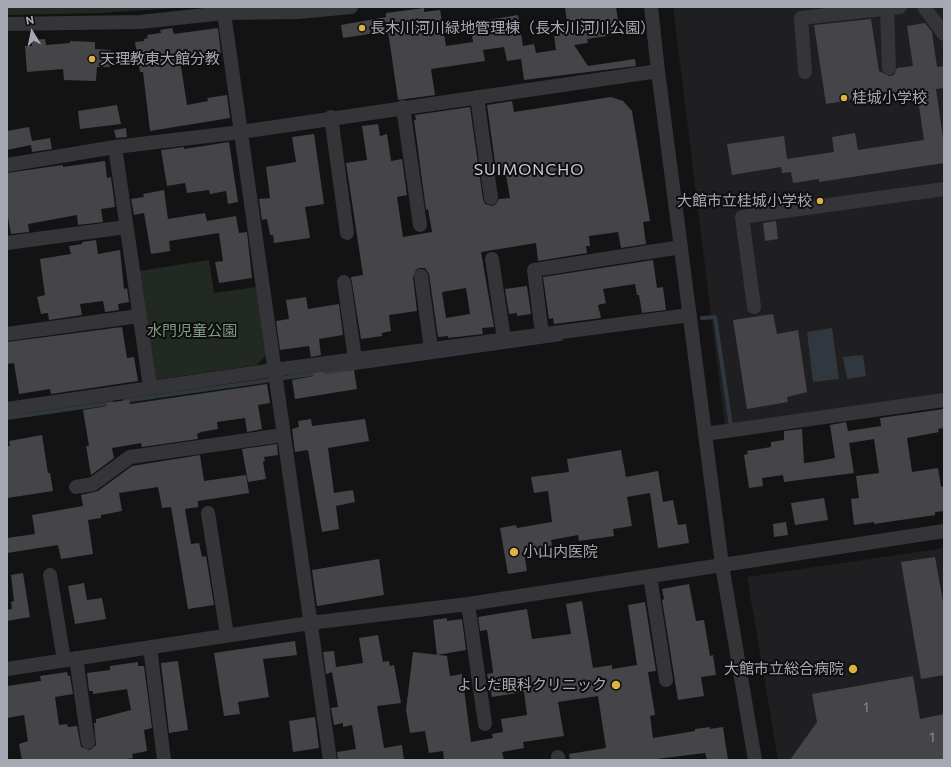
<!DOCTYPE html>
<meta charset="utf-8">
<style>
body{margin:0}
#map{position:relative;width:951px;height:767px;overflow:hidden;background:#131314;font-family:Commissioner,sans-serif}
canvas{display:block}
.frame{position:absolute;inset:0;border:8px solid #a6a9b3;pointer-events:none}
.north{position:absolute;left:12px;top:12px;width:40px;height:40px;-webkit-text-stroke:3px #0e0e0f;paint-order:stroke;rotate:350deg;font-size:11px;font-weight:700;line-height:16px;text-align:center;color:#a6a9b3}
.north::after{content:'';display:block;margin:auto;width:14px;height:18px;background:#a6a9b3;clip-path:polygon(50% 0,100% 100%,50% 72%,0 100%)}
</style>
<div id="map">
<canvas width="951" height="767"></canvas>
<div class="frame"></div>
<div class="north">N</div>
</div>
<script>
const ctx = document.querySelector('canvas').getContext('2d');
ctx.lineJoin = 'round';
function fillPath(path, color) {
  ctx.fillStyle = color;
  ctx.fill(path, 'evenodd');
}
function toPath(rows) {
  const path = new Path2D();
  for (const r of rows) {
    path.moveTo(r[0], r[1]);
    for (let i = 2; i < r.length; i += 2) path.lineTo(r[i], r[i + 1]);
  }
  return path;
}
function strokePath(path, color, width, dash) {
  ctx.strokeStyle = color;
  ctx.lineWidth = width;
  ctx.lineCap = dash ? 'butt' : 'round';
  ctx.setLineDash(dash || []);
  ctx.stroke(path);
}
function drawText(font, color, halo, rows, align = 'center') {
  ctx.font = font + ' Commissioner,"Noto Sans JP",sans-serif';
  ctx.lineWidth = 4;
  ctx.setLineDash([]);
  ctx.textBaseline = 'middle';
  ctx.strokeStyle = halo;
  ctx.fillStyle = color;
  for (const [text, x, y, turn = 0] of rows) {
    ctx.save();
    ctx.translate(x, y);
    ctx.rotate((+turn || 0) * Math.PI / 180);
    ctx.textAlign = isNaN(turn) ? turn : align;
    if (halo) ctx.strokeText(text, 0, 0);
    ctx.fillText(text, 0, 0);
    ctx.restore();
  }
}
const built = toPath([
 [673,7,944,7,944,396,725,428],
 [944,548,944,760,778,760,747,577]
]);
const green = toPath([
 [7,7,189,7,100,13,7,15],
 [209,260,214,293,256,287,266,355,257,365,155,380,139,271]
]);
const water = toPath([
 [832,328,839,379,813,382,807,332],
 [863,355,866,376,847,379,843,357]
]);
const stream = toPath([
 [702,318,715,317,731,426,733,426],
 [284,378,561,339],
 [124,401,271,380],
 [7,418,112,403]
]);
const building = toPath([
 [565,7,616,7,620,34,587,39,588,43,574,45,588,66,635,59,636,66,524,80,521,59,507,61,504,47,483,50,485,61,431,69,435,95,398,100,388,31,343,38,341,25,386,17,386,13,424,8,424,12,440,10,446,46,473,42,470,23,518,15,523,46,534,44,536,53,556,50,554,36,557,36,556,25,567,23],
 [871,19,879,71,889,76,894,75,897,68,913,66,907,26,925,23,932,32,937,67,944,66,944,88,936,89,944,145,944,163,819,182,819,179,793,183,791,172,782,173,781,167,732,175,727,144,784,136,787,159,834,152,832,137,855,133,858,150,924,140,917,92,899,95,898,92,826,104,814,25],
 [172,28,174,34,218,28,221,54,180,60,187,105,208,101,207,98,227,95,230,118,150,131,143,72,140,72,135,42,144,41,144,39,148,38,147,35,161,33,160,30],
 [45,39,46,45,70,43,70,41,95,42,95,49,111,50,110,67,97,67,96,81,64,80,63,69,27,72,25,46,32,46,32,40],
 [611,97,623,101,632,111,650,221,643,222,646,244,621,248,618,232,589,236,590,246,586,246,587,253,538,261,536,243,481,252,494,327,482,328,483,334,448,338,448,336,438,337,429,274,425,268,419,268,416,270,413,277,417,311,389,315,391,331,382,333,382,336,361,339,351,277,363,275,346,163,367,160,362,126,378,124,380,136,387,134,391,161,402,159,407,195,397,197,403,237,432,232,428,209,426,210,414,120,416,120,415,115,470,107,483,199,485,204,492,206,496,204,499,199,510,198,506,175,497,177,487,105,512,101,514,112],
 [466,288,470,314,446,318,442,292],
 [117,105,121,124,80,129,78,111],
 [29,127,32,141,50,138,52,149,32,152,31,145,7,150,7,131],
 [126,128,127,137,116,138,114,130],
 [314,134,324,204,305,207,310,238,274,243,273,235,270,235,267,219,262,220,259,199,270,198,266,167,296,162,292,137],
 [229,142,238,202,228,204,226,191,210,194,209,190,187,193,185,183,167,186,161,150,184,147,184,149],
 [105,161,107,178,111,177,115,207,101,209,103,222,78,225,77,215,28,224,29,232,11,234,7,212,7,173,55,166,63,165,63,167],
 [164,190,168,219,205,213,207,221,236,216,239,233,247,232,252,278,219,283,215,262,223,261,219,233,169,241,170,251,151,254,144,213,134,215,131,199,144,197,143,194],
 [776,221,778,239,765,241,763,223],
 [96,240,98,254,120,250,124,289,127,288,129,302,118,304,119,310,105,312,103,301,80,304,82,315,49,320,48,313,41,314,37,297,45,295,40,259,71,254,69,246,82,244,82,242],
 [653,260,657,288,663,287,666,310,642,313,639,295,637,295,635,284,603,289,606,303,598,305,601,318,554,324,553,318,549,319,543,277],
 [527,286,531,314,517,316,517,313,509,314,505,289],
 [306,297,308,309,339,304,343,335,319,339,321,355,311,357,309,346,280,350,276,321,289,319,286,300],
 [773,314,777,334,798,330,807,392,787,397,788,402,747,409,733,320],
 [122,327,127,358,134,357,138,381,51,394,50,389,19,394,14,363,7,364,7,342],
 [354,370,357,389,295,399,292,380,314,376,313,373,324,372,324,374],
 [267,384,270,403,258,405,262,429,247,432,245,418,217,422,218,429,201,432,197,434,198,439,142,447,141,443,112,448,114,458,91,475,86,446,89,446,83,410,107,406,106,403,129,400,130,404],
 [944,409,944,428,938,429,939,432,907,438,912,472,938,468,941,487,944,486,944,511,935,512,935,515,874,524,874,522,854,525,851,499,859,498,856,476,879,473,874,439,849,443,854,473,784,482,783,475,762,478,763,486,749,488,744,455,748,454,747,451,771,447,771,442,784,440,784,431,802,429,804,463,813,462,835,458,830,425,846,422,848,431,881,426,880,418],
 [311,419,312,426,365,419,369,441,328,448,334,493,353,490,355,502,336,506,339,529,322,532,308,450,295,452,292,429,299,427,298,421],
 [42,435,48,473,50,473,53,491,7,498,7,446,10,446,9,441],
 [277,444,278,455,264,457,265,461,263,462,266,479,248,482,242,449],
 [621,450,626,477,658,471,663,502,673,500,678,525,686,524,689,543,658,548,650,493,627,497,632,526,613,529,614,536,579,541,578,535,551,540,552,546,524,551,527,571,508,574,500,528,516,525,517,528,552,522,548,491,534,493,531,477,569,472,567,459],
 [200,455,204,481,246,475,249,493,198,501,198,507,185,509,191,544,199,543,202,557,206,556,214,605,188,609,171,507,162,508,158,487,119,493,122,511,101,515,101,518,88,520,93,554,61,559,58,545,7,553,7,538,35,534,32,515,83,506,81,495,98,491,132,466],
 [824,498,828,520,795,525,791,503],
 [786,522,788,535,774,537,773,524],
 [935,557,944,607,944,675,921,679,901,562],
 [379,559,384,595,317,606,312,570],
 [23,573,30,617,7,621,7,610,12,609,11,602,14,601,11,575],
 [84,583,87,600,102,598,106,619,75,624,68,586],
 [689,584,696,621,704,620,710,656,713,655,716,675,701,677,704,696,678,700,662,600,664,599,662,589],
 [582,601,593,668,612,665,612,669,637,665,628,605,645,602,656,671,648,672,655,715,650,716,653,738,695,731,695,729,710,727,710,729,723,727,728,760,707,760,705,753,648,760,570,760,569,754,606,748,598,696,558,702,564,736,523,742,524,748,502,752,504,760,444,760,443,751,429,753,425,731,410,733,406,710,413,652,447,656,450,676,462,674,471,742,493,738,492,734,503,732,501,719,527,715,524,692,492,697,487,674,493,673,493,671,487,630,480,631,478,617,527,609,532,639,571,634,566,604],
 [447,618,447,621,462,619,466,650,437,655,433,620],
 [378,635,383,662,389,661,390,666,394,665,401,703,377,706,384,748,402,745,404,760,338,760,337,752,356,749,352,725,343,727,343,723,334,725,331,708,338,707,332,672,326,674,323,652,334,651,336,667,363,663,359,638],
 [295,641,297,655,263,659,269,697,238,702,240,714,224,716,214,653],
 [178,661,188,730,169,733,161,663],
 [138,662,138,666,144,666,152,728,144,730,147,751,132,754,133,758,121,760,22,760,19,744,28,741,24,715,7,718,7,686,41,681,40,676,67,672,68,676,70,676,73,694,55,697,59,725,67,724,68,727,77,726,81,747,90,750,96,745,94,723,96,723,96,719,131,710,127,689,93,694,93,691,89,691,87,673,110,670,110,666],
 [913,676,920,719,944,714,944,760,790,760,817,722,812,694],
 [315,717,319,748,293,752,289,721]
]);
const minor = toPath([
 [651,7,658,71,722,565,755,760],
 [924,7,944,34],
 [887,8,889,68],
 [224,13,330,760],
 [7,24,140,22,224,13,298,12,351,7],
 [805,72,801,18,900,7],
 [477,97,491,198],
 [403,107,420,225],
 [331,117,347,233],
 [115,147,150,387],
 [7,165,115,147,241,132,658,71],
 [7,243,126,227],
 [492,259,504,339],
 [421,276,431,349],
 [344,282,355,359],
 [754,307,742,217,944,189],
 [7,334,139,316],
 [542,334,534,270,681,247],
 [7,409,274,370,690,315],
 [705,434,944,400],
 [76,487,93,484,130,457,283,435],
 [208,513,227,635],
 [50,575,64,660],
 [650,576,666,680],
 [468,604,485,724],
 [150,647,164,760],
 [76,658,88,742],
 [7,669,310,623,468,604,944,531],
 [558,757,559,760]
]);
const markers = [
 [362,28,4,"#ddb242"],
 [92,59,4,"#ddb242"],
 [844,98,4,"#ddb242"],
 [820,201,4,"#ddb242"],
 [514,552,5,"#ddb242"],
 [853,669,5,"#ddb242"],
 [616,685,5,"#ddb242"]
];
const numberNames = [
 ["1",866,708],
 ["1",932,738]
];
const poiNames = [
 ["長木川河川緑地管理棟（長木川河川公園）",370,28],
 ["天理教東大館分教",100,59],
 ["桂城小学校",852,98],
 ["大館市立桂城小学校",812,201,"right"],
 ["小山内医院",523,552],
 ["大館市立総合病院",844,669,"right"],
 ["よしだ眼科クリニック",607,685,"right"]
];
const parkNames = [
 ["水門児童公園",192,331]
];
const neighbourhoodNames = [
 ["SUIMONCHO",529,170]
];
fillPath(built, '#1f1f21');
fillPath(green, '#222923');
fillPath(water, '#30373e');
strokePath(stream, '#30373e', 4);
fillPath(building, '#454549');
strokePath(minor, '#353539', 14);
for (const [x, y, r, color] of markers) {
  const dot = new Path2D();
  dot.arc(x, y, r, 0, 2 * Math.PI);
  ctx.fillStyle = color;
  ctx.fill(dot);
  strokePath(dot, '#0e0e0f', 1.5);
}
drawText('13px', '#8e9098', null, numberNames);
drawText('15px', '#a6a9b3', '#0e0e0f', poiNames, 'left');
drawText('15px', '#7f9c83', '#0e0e0f', parkNames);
ctx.letterSpacing = '1px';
drawText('16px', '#c7c9d0', '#0e0e0f', neighbourhoodNames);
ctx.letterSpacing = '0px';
</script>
